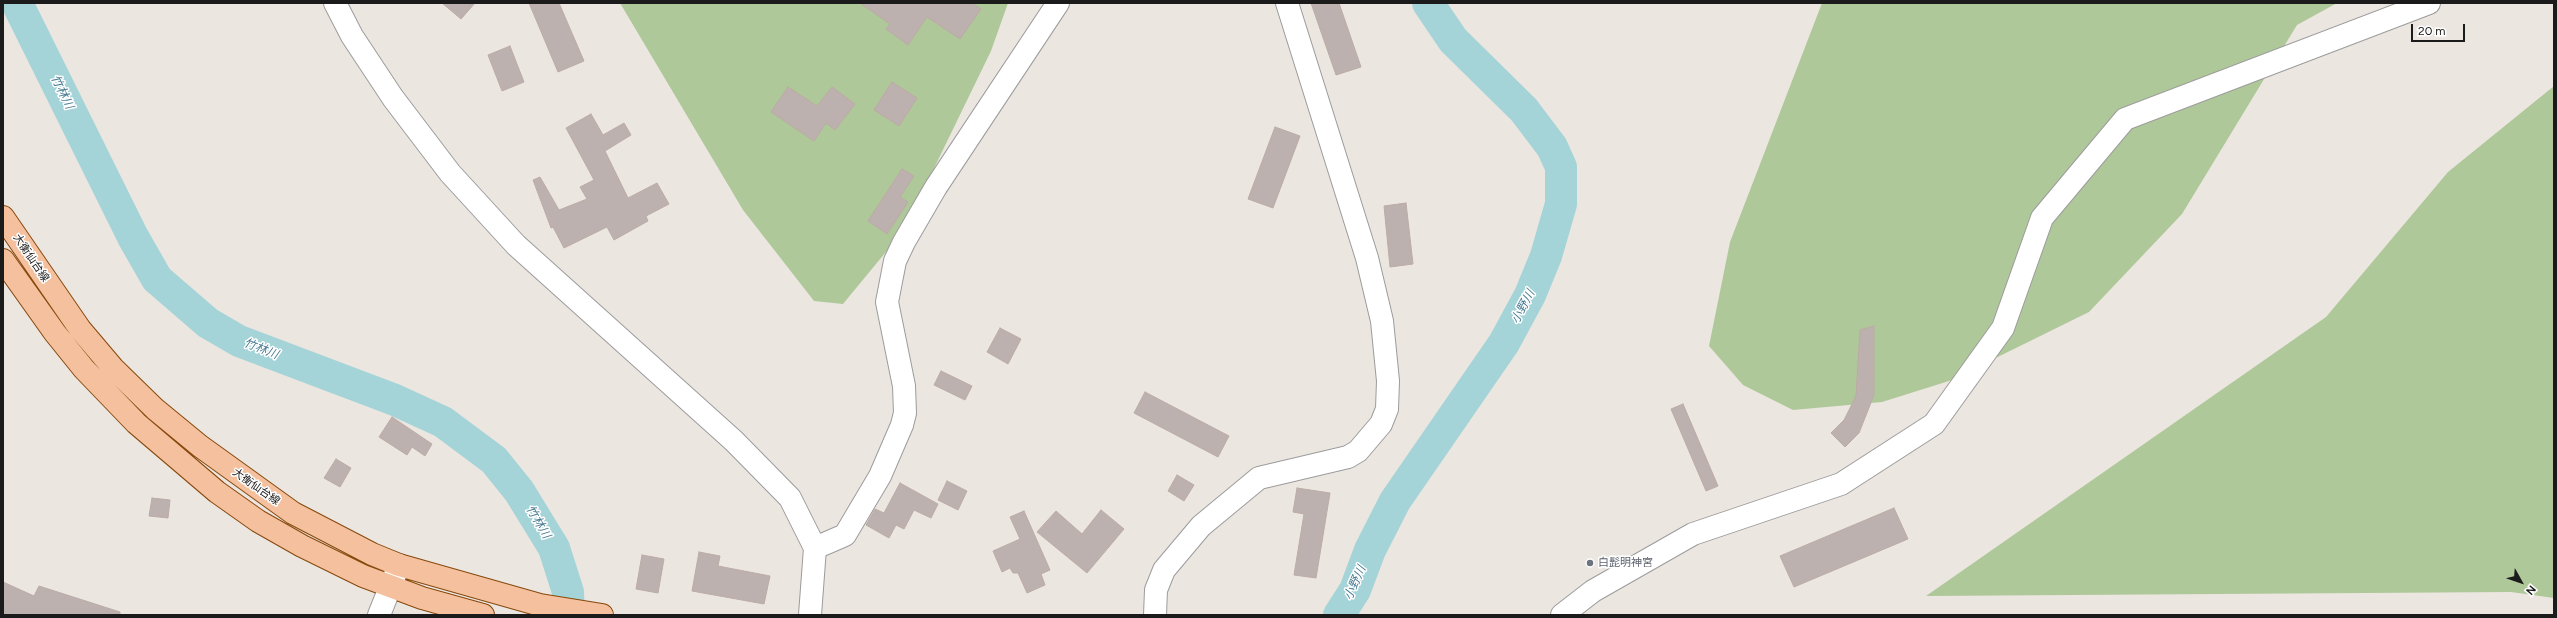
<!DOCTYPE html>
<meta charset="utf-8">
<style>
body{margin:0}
#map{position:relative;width:2557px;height:618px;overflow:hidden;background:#ece6e1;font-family:Figtree,sans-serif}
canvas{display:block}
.frame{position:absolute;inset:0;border:4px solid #1b1b1b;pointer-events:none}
.north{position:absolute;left:2501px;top:562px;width:40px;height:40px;-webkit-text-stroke:3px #fff;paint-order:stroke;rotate:130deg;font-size:11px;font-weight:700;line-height:16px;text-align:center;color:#1b1b1b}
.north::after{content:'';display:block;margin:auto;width:14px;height:18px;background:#1b1b1b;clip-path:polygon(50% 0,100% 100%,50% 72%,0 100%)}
.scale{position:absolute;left:2411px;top:24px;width:54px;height:18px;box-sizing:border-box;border:2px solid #1b1b1b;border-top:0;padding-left:5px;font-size:12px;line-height:14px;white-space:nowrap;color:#1b1b1b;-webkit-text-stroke:3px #fff;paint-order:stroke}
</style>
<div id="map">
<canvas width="2557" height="618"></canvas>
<div class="frame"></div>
<div class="north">N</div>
<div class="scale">20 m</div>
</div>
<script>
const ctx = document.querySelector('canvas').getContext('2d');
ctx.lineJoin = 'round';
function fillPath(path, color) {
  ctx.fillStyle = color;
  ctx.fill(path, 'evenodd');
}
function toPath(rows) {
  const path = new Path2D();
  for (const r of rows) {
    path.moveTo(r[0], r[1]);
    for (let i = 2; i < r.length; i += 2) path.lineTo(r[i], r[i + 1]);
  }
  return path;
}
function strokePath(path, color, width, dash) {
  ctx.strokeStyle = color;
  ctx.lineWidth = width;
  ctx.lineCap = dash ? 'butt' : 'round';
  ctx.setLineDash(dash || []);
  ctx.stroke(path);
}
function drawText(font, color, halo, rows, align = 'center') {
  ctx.font = font + ' Figtree,"Noto Sans JP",sans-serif';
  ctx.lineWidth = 3;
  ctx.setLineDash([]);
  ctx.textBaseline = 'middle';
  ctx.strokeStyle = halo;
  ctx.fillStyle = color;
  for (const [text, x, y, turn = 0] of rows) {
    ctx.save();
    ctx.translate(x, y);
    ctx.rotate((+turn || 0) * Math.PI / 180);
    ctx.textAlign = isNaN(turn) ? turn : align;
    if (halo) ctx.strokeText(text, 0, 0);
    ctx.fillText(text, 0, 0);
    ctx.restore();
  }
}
const forest = toPath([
 [620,3,1008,3,991,51,904,230,843,304,814,301,743,210],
 [1822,3,2337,3,2297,25,2182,214,2089,312,1949,381,1882,402,1793,410,1743,385,1709,346,1730,242],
 [2554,86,2554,598,2511,592,1926,596,2326,317,2448,172]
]);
const river = toPath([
 [17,3,133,237,157,279,208,323,239,341,395,400,443,422,494,460,519,491,554,548,568,592,569,615],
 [1339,615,1355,590,1370,550,1395,501,1504,343,1530,295,1546,256,1561,204,1561,167,1552,147,1524,110,1453,40,1428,3]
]);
const building = toPath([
 [442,3,475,3,461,19,442,3],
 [529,3,559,3,584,61,558,72,529,3],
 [860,3,972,3,981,9,960,39,927,17,908,45,886,29,890,24,860,3],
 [1311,3,1339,3,1361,67,1336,75,1311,3],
 [510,46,524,82,502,91,488,55,510,46],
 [892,82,917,98,899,126,874,110,892,82],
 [788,87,817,106,832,87,855,104,835,130,826,123,814,141,771,112,788,87],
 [591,114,603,135,624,123,631,135,605,151,628,198,657,183,669,204,646,216,648,221,614,240,607,227,564,248,553,227,551,228,533,180,540,177,559,210,587,199,580,187,594,180,566,128,591,114],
 [1275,127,1300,136,1273,208,1248,199,1275,127],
 [902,169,914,176,900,197,908,202,887,234,868,221,902,169],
 [1406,203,1413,264,1390,267,1384,206,1406,203],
 [1874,326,1874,395,1859,433,1845,447,1831,433,1844,420,1856,396,1860,330,1874,326],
 [1000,328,1021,339,1008,364,987,352,1000,328],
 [941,371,972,386,965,400,934,385,941,371],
 [1145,392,1229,436,1218,457,1134,413,1145,392],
 [1683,404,1718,486,1706,491,1671,409,1683,404],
 [392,417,432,444,425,456,412,447,407,455,379,437,392,417],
 [336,459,351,468,340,487,324,478,336,459],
 [1177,475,1194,485,1184,501,1168,491,1177,475],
 [947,481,967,491,958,510,938,500,947,481],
 [900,483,938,504,931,518,914,510,904,529,896,525,889,538,866,525,875,509,884,513,900,483],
 [1297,488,1330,493,1316,578,1294,575,1304,514,1293,512,1297,488],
 [152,498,170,500,168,518,149,516,152,498],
 [1894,508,1908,539,1794,587,1780,556,1894,508],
 [1101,510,1124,529,1087,573,1037,532,1056,511,1082,534,1101,510],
 [1024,511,1050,570,1041,574,1045,585,1027,593,1018,573,1013,573,1010,568,1002,572,993,551,1020,539,1010,517,1024,511],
 [699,552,720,556,718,566,770,576,764,604,692,591,699,552],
 [642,555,664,559,658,593,636,589,642,555],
 [3,582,34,596,39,586,120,612,120,615,3,615,3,582]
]);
const minor = toPath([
 [335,3,352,36,393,98,450,173,516,245,734,441,790,498,815,548,810,615],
 [815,548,845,535,880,476,902,425,905,413,904,386,887,302,895,261,904,242,936,187,1058,3],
 [379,615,399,565],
 [1155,615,1156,590,1164,570,1201,526,1259,478,1348,457,1358,451,1381,424,1387,409,1388,381,1382,321,1367,258,1287,3],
 [1562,615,1593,591,1693,534,1841,484,1934,424,2003,328,2042,218,2125,119,2429,3]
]);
const major = toPath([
 [3,217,80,329,113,368,155,409,200,446,293,513,372,554,399,565,540,605,602,615],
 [3,260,55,333,84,369,136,423,217,492,258,521,302,546,363,576,422,598,483,615]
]);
const markers = [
 [1590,563,4,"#6b7280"]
];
const streetNames = [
 ["大衡仙台線",31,258,56],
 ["大衡仙台線",256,487,35]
];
const worshipNames = [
 ["白髭明神宮",1598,563]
];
const waterNames = [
 ["竹林川",62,92,64],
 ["小野川",1523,307,-62],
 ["竹林川",261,349,21],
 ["竹林川",538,522,59],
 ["小野川",1355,583,-66]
];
fillPath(forest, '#afc899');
strokePath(river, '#a4d4d7', 32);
fillPath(building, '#bcb1ae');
strokePath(building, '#bcaba5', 1);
strokePath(minor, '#9c9c9c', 24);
strokePath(major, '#87480b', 24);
strokePath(minor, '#fff', 22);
strokePath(major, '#f4c09e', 22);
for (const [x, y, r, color] of markers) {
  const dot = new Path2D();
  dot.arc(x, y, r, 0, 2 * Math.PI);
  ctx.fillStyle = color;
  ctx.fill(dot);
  strokePath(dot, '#fff', 1.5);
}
drawText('11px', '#1b1b1b', '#fff', streetNames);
drawText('11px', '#5b616d', '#fff', worshipNames, 'left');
drawText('italic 12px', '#4a7c94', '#fff', waterNames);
</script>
